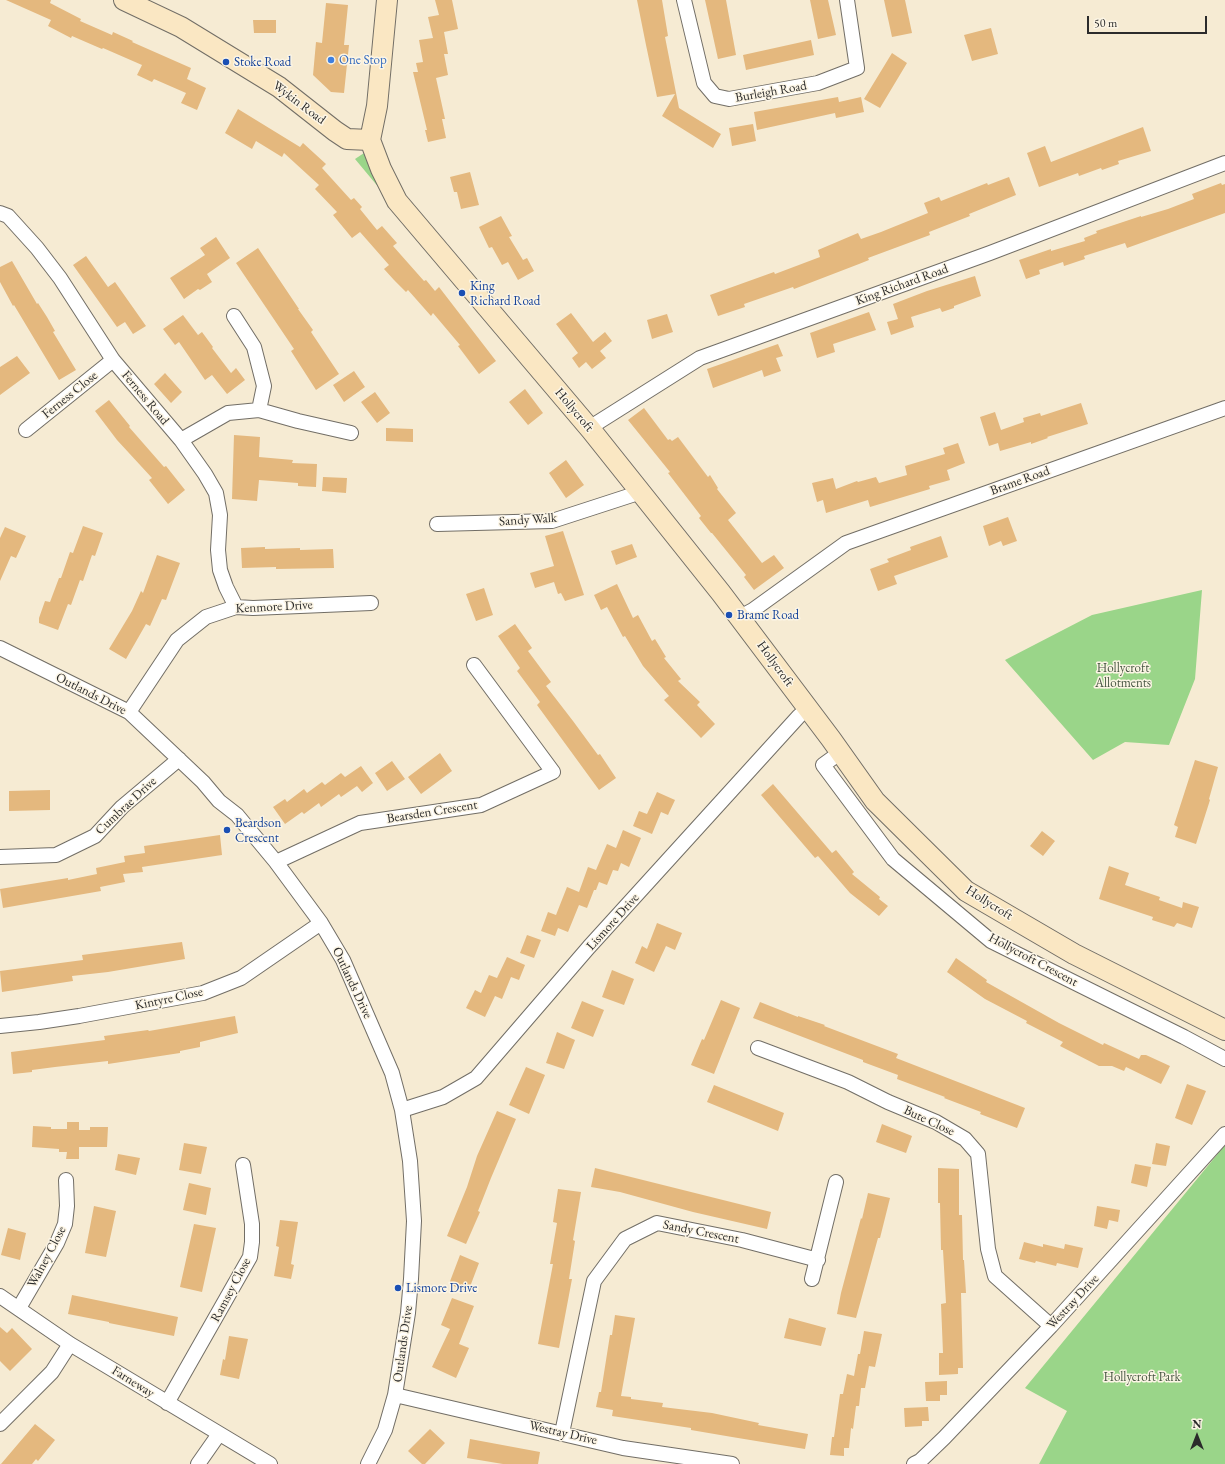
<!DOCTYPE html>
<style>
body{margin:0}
#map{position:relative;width:1225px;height:1464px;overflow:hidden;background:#f6ebd3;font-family:"EB Garamond",serif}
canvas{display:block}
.north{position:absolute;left:1177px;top:1416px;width:40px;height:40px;-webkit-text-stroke:3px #fcf5e5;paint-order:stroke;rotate:0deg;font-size:11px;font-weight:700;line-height:16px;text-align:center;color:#2b2b2b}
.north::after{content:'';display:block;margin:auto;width:14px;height:18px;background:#2b2b2b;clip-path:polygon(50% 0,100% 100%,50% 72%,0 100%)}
.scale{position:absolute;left:1087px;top:16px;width:120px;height:18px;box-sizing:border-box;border:2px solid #2b2b2b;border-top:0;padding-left:5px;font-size:12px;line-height:14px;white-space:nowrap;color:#2b2b2b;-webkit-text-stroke:3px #fcf5e5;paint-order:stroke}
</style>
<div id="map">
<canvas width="1225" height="1464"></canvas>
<div class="north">N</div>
<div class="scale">50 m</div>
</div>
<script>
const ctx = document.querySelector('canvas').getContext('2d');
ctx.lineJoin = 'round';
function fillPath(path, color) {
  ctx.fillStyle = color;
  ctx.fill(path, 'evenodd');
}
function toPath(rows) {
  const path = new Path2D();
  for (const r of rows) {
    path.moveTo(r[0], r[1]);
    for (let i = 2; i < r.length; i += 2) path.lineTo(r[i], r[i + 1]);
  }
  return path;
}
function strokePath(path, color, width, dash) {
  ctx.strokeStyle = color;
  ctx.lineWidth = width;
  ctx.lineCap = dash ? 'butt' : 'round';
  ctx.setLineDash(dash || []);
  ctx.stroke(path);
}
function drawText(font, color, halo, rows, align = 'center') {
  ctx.font = font + ' "EB Garamond",serif';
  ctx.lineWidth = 3;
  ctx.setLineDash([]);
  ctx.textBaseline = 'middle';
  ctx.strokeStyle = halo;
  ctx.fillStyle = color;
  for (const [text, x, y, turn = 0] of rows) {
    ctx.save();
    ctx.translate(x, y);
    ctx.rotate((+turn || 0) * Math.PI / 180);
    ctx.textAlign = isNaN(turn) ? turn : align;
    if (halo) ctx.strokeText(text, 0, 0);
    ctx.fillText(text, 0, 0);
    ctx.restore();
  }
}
const green = toPath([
 [364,153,383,186,380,189,355,159],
 [1202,590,1195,679,1169,745,1125,742,1093,760,1005,660,1092,615],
 [1225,1145,1225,1464,1039,1464,1067,1411,1025,1388]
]);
const building = toPath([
 [6,0,51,0,50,3,81,19,80,21,112,35,113,32,133,41,132,42,191,68,187,79,206,88,197,110,181,103,186,93,154,79,152,82,137,75,142,65,103,48,102,49,72,36,71,38,48,26,51,20],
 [435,0,452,0,458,29,444,32,448,54,444,54,448,75,436,78,445,119,442,119,446,138,428,142,425,130,427,130,413,72,418,72,416,63,423,62,419,40,433,38,428,17,439,15],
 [637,0,662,0,668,36,665,37,679,108,721,134,713,148,662,116,675,94,657,97,646,45],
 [705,0,726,0,736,55,718,59],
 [810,0,828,0,836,35,818,39],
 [884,0,905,0,912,33,892,37],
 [326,3,348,5,344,45,349,45,344,93,331,92,313,75,316,42,322,43],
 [253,20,276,20,276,33,254,33],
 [991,28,998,54,972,61,964,35],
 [811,40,814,55,746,70,743,55],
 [892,53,907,63,880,108,864,99],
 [838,97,839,102,861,97,864,112,836,118,835,113,757,130,754,112],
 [238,109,300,147,303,143,326,164,322,168,351,200,354,198,362,207,360,209,377,230,382,226,397,243,393,246,424,281,426,280,435,291,439,287,496,361,479,374,458,346,460,345,433,313,431,316,408,290,406,292,394,280,384,269,389,265,360,232,352,238,333,215,337,212,315,189,319,185,284,153,282,157,256,141,252,149,225,133],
 [753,124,756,141,732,146,729,128],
 [1143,127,1151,151,1118,161,1119,164,1102,170,1101,168,1079,176,1078,173,1039,187,1027,153,1045,146,1051,162],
 [470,172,479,205,461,209,457,192,454,192,450,177],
 [1009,177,1016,195,969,214,970,216,929,232,930,235,868,258,869,260,859,264,794,289,793,287,744,304,745,307,718,316,710,295,774,272,775,274,820,257,818,250,858,233,861,239,881,232,928,213,924,203,939,197,941,201,987,183,988,185],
 [1221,183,1222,185,1225,184,1225,213,1127,248,1125,243,1084,256,1085,259,1064,266,1063,262,1039,270,1040,274,1026,279,1019,260,1051,249,1051,251,1085,241,1084,238,1097,233,1096,231,1141,216,1141,217,1168,209,1194,199,1192,194],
 [501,216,512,236,509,237,523,260,527,258,534,271,518,280,508,262,502,265,492,247,489,248,479,227],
 [216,237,230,258,207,274,212,282,200,290,198,289,184,299,170,278,205,255,200,248],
 [258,248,299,309,298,309,313,330,311,332,339,374,316,390,291,351,294,349,236,263],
 [86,256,108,287,115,282,146,326,133,334,125,322,117,327,73,265],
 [12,261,37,304,38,303,47,317,55,331,53,332,76,370,59,380,14,305,13,306,0,282,0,267],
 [975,276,981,296,954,306,954,308,942,312,940,308,911,317,914,327,891,335,887,322,898,319,893,304,927,291],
 [869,312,876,330,833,344,835,352,817,358,810,333],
 [571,313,593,342,605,332,612,341,600,351,606,358,592,369,586,362,579,368,572,358,578,353,556,324],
 [667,314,673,332,652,339,647,320],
 [183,315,198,335,202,332,213,347,212,348,231,373,236,368,245,380,227,394,212,375,205,380,179,342,175,345,163,329],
 [778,344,783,356,776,358,781,371,764,377,762,370,713,388,707,369],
 [17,356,30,373,0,395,0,367],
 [354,371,365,387,344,402,333,385],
 [165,373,182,392,171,403,154,384],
 [525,389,543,413,528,425,509,402],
 [375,392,390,413,377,423,361,402],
 [109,400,130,426,129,427,164,467,166,466,185,490,168,504,149,480,152,478,117,440,95,411],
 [1081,403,1088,424,1047,437,1048,438,1031,444,1031,442,1000,451,998,443,989,446,980,417,995,412,1001,430,1024,422,1023,418,1040,413,1041,416],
 [644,408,668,440,670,439,672,441,678,437,708,477,710,475,718,488,717,489,736,513,728,520,762,563,774,555,784,568,754,590,744,577,746,575,712,533,711,533,699,518,701,516,668,473,670,472,628,420],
 [386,428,413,429,413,442,386,441],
 [234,435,260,437,259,457,293,460,292,463,317,464,316,487,298,486,298,483,259,480,257,501,232,499],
 [958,443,965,463,947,470,950,480,929,486,930,489,870,507,868,500,826,513,823,500,817,502,812,483,833,478,836,489,857,481,858,482,876,477,879,483,907,475,905,466,945,454,943,448],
 [566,460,584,485,566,498,549,473],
 [323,477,347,478,346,493,322,491],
 [1008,517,1017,541,1003,546,1001,541,989,546,983,526],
 [83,526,103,533,95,556,92,555,83,581,80,580,71,605,68,604,58,630,39,623,39,618,45,601,50,602,59,578,61,578,70,552,73,553],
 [5,527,26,536,16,558,11,556,0,581,0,538],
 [563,531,584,595,565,601,561,593,558,594,554,582,535,588,530,573,554,566,545,536],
 [941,536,948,557,894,576,897,584,878,591,870,569,889,562,887,559,911,550,910,547],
 [632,544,637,557,616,565,611,551],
 [265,547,265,549,300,548,300,550,333,549,334,568,276,569,276,567,242,568,241,548],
 [157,555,180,563,166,600,162,599,150,626,146,624,126,659,109,649,132,611,141,591,143,593],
 [617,584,633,618,638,615,652,641,655,639,666,657,664,658,681,679,678,681,700,702,697,705,715,724,701,738,664,700,669,696,643,666,625,636,623,637,607,607,601,610,594,595],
 [484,588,493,615,476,621,466,594],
 [515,624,532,648,528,651,551,682,546,686,573,721,598,755,600,754,616,778,599,790,537,705,540,702,517,671,520,668,498,636],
 [440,753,452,771,421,794,408,777],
 [1195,760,1218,767,1209,799,1210,800,1196,844,1175,837,1178,827,1174,825],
 [392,761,405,779,387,791,375,773],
 [361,766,373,783,362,792,357,786,341,797,339,794,321,807,319,803,304,814,302,812,285,824,273,807,285,799,287,802,304,789,307,793,322,782,325,785,341,773,345,777],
 [773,784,832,853,836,850,854,872,852,874,880,897,879,899,888,906,879,916,850,893,818,856,815,858,761,795],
 [50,790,50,810,9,811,9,791],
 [657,792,675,800,668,815,661,812,652,834,633,826,639,811,647,814],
 [623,830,641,838,629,867,621,863,618,871,613,870,607,885,599,882,596,890,594,890,587,908,579,905,568,932,558,928,555,936,541,931,548,912,556,915,567,887,579,892,588,867,596,870,607,844,616,848],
 [1042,831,1055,841,1043,856,1030,846],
 [220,835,222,855,142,867,143,872,123,874,125,882,100,887,101,891,3,908,0,889,68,878,68,880,97,874,96,868,125,862,124,856,145,853,144,846],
 [1109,866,1129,873,1125,885,1160,897,1159,900,1182,908,1183,902,1199,907,1192,928,1177,923,1174,927,1152,920,1153,917,1099,899],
 [657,923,682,933,675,950,666,946,654,972,635,963,642,946,647,949],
 [527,935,541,940,534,958,520,953],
 [182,942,185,959,108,972,72,976,73,981,2,992,0,971,83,960,82,955],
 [507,957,525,965,519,980,511,977,502,999,495,996,485,1017,466,1008,475,990,481,993,489,975,497,978],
 [956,958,987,980,986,982,1059,1023,1103,1045,1104,1043,1139,1059,1141,1055,1146,1055,1170,1066,1161,1084,1126,1067,1124,1071,1112,1066,1099,1066,1060,1046,1063,1042,1026,1023,1027,1021,985,999,947,972],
 [612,970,634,979,624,1005,602,997],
 [721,1000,740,1008,714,1074,691,1065,702,1039,704,1040],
 [582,1001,604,1010,593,1037,571,1028],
 [760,1002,798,1017,798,1016,825,1025,824,1026,898,1054,896,1058,1025,1108,1017,1128,980,1114,981,1112,944,1098,945,1097,897,1079,898,1075,863,1062,863,1060,753,1018],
 [235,1016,238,1033,200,1042,200,1047,180,1051,180,1053,108,1064,108,1061,55,1067,32,1070,32,1072,13,1074,11,1052,105,1040,104,1036,148,1030,149,1031],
 [557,1032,575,1040,564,1069,546,1063],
 [526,1067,545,1075,529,1114,509,1105],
 [1187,1084,1206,1091,1192,1125,1175,1118],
 [714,1085,784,1113,778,1131,707,1102],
 [497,1111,516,1119,491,1178,478,1211,480,1212,466,1244,447,1236,467,1187,477,1156],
 [67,1122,79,1122,79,1130,90,1130,90,1127,108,1127,107,1147,79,1147,79,1159,66,1159,67,1152,59,1152,59,1149,32,1147,33,1126,51,1127,51,1129,67,1129],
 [882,1124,912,1136,906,1153,876,1142],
 [184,1143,207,1147,201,1174,179,1170],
 [1156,1143,1170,1146,1166,1166,1152,1164],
 [118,1154,140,1158,136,1175,115,1170],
 [1135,1164,1151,1167,1147,1187,1131,1183],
 [595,1168,771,1212,767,1229,693,1212,620,1192,591,1187],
 [938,1168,959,1169,959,1215,962,1215,963,1260,964,1260,966,1293,961,1293,963,1368,958,1368,958,1374,939,1375,939,1353,943,1353,941,1304,946,1303,943,1250,941,1250,940,1203,938,1203],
 [189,1183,211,1188,206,1215,183,1210],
 [558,1189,581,1192,573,1240,575,1241,569,1279,572,1279,559,1348,538,1344,553,1264,550,1264,557,1223,553,1222],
 [868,1193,890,1198,880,1238,878,1238,856,1318,837,1314,841,1293,861,1218,862,1219],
 [94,1206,116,1211,106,1257,85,1253],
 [1097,1206,1120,1210,1118,1222,1109,1220,1107,1229,1094,1226],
 [280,1220,298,1222,291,1264,294,1265,291,1279,274,1276,279,1247,276,1246],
 [194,1224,216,1228,202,1292,180,1287],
 [8,1228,26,1233,20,1260,1,1255],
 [1024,1242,1043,1247,1043,1244,1064,1249,1065,1244,1083,1248,1078,1268,1057,1263,1056,1266,1036,1261,1035,1263,1019,1259],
 [460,1255,479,1263,468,1292,449,1284],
 [72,1295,178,1317,174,1336,109,1323,109,1322,68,1314],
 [452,1298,474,1306,459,1344,469,1348,456,1378,432,1367,450,1329,441,1325],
 [615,1315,635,1318,621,1396,631,1397,631,1399,663,1403,662,1407,712,1413,759,1423,758,1425,808,1434,805,1449,732,1437,691,1430,691,1428,612,1416,613,1410,596,1407,599,1392,601,1392,610,1335,612,1335],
 [789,1318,826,1328,821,1346,784,1338],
 [0,1327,7,1333,12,1328,32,1349,10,1371,0,1361],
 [864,1331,882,1334,875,1367,869,1366,865,1388,861,1388,859,1406,856,1406,853,1429,851,1428,849,1448,844,1448,844,1456,830,1455,832,1437,834,1437,840,1394,843,1394,847,1374,854,1376,858,1354,860,1354],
 [229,1336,248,1339,239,1379,220,1375,223,1359,225,1360],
 [947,1381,947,1395,940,1395,940,1401,926,1401,925,1382],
 [928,1407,929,1421,922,1421,922,1426,905,1427,904,1408],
 [35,1424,55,1440,38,1461,36,1459,32,1464,1,1464],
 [430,1429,445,1443,425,1464,422,1464,408,1451],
 [470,1439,540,1452,538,1464,503,1464,467,1458]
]);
const street = toPath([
 [684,0,704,83,715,96,729,99,818,83,857,68,847,0],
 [0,213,8,216,37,248,60,278,113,360,181,440,205,474,216,493,220,515,218,550,220,570,226,587,236,607],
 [234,316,254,347,264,386,259,410],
 [26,430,113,360],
 [591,430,597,423,700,358,990,253,1225,163],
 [181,440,228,413,259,410,298,421,351,433],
 [437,524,552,521,632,495,638,489],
 [740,617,753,610,846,543,1225,408],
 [0,648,129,712,203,782,219,801,237,815,276,862,321,923,343,960,392,1073,402,1110,410,1161,414,1221,411,1279,408,1313,395,1395,385,1430,368,1464],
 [129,712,177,640,206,617,236,607,253,608,371,603],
 [841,752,823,765,893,859,991,941,1184,1037,1225,1059],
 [0,857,56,855,95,836,122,807,179,759],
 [276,862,360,823,481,805,553,772,474,665],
 [0,1026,39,1022,79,1016,203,993,241,978,321,923],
 [758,1048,848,1082,888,1102,936,1122,965,1139,978,1154,988,1249,995,1276,1051,1326],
 [402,1110,443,1097,476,1078,589,947,799,716,807,709],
 [812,1279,836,1182],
 [0,1296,70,1344,270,1464],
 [19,1308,57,1243,65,1224,67,1206,66,1180],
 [395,1395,623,1448,732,1464],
 [167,1403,250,1257,252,1242,252,1224,243,1165],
 [0,1424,52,1372,70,1344],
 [562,1433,594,1281,625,1239,657,1223,742,1240,818,1260],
 [198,1464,219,1434],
 [914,1464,920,1461,944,1438,1051,1326,1225,1134]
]);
const secondary = toPath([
 [124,0,181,27,279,87,335,131,347,139,370,140],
 [370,140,381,169,397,201,591,430,721,593,831,739,875,801,966,891,1074,954,1225,1030],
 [370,140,377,106,387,0]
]);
const markers = [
 [331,60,4,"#3f7fe0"],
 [226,62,4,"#1a4fb4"],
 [462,293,4,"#1a4fb4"],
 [729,615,4,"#1a4fb4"],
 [227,830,4,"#1a4fb4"],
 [398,1288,4,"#1a4fb4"]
];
const shopNames = [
 ["One Stop",339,60]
];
const transitNames = [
 ["Stoke Road",234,62],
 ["King",470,286],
 ["Richard Road",470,301],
 ["Brame Road",737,615],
 ["Beardson",235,823],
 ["Crescent",235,838],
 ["Lismore Drive",406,1288]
];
const streetNames = [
 ["Burleigh Road",771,92,-10],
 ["Wykin Road",299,103,37],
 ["King Richard Road",902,285,-20],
 ["Ferness Close",70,395,-39],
 ["Ferness Road",145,398,50],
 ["Hollycroft",574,410,50],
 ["Brame Road",1020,481,-20],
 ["Sandy Walk",528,520,-4],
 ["Kenmore Drive",274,607,-3],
 ["Hollycroft",775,664,54],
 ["Outlands Drive",91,694,27],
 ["Cumbrae Drive",126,806,-43],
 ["Bearsden Crescent",432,812,-9],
 ["Hollycroft",989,903,32],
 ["Lismore Drive",613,922,-48],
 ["Hollycroft Crescent",1033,960,28],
 ["Outlands Drive",352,983,65],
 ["Kintyre Close",169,999,-12],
 ["Bute Close",929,1121,25],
 ["Sandy Crescent",701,1232,11],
 ["Walney Close",47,1257,-62],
 ["Ramsey Close",231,1290,-62],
 ["Westray Drive",1073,1302,-47],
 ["Outlands Drive",403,1344,-82],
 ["Farneway",133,1382,32],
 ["Westray Drive",563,1433,13]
];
const parkNames = [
 ["Hollycroft",1123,668],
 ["Allotments",1123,683],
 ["Hollycroft Park",1142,1377]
];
fillPath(green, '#9ad589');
fillPath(building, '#e4b87e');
strokePath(street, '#726e66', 16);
strokePath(secondary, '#726e66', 22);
strokePath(street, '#fff', 14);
strokePath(secondary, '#fae7c3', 20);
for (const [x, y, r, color] of markers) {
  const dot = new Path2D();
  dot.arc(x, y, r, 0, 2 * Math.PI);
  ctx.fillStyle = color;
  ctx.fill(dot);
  strokePath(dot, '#fcf5e5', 1.5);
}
drawText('13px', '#366cbe', '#fcf5e5', shopNames, 'left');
drawText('13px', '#164399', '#fcf5e5', transitNames, 'left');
drawText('13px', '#2b2b2b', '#fcf5e5', streetNames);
drawText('13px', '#475642', '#fcf5e5', parkNames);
</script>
